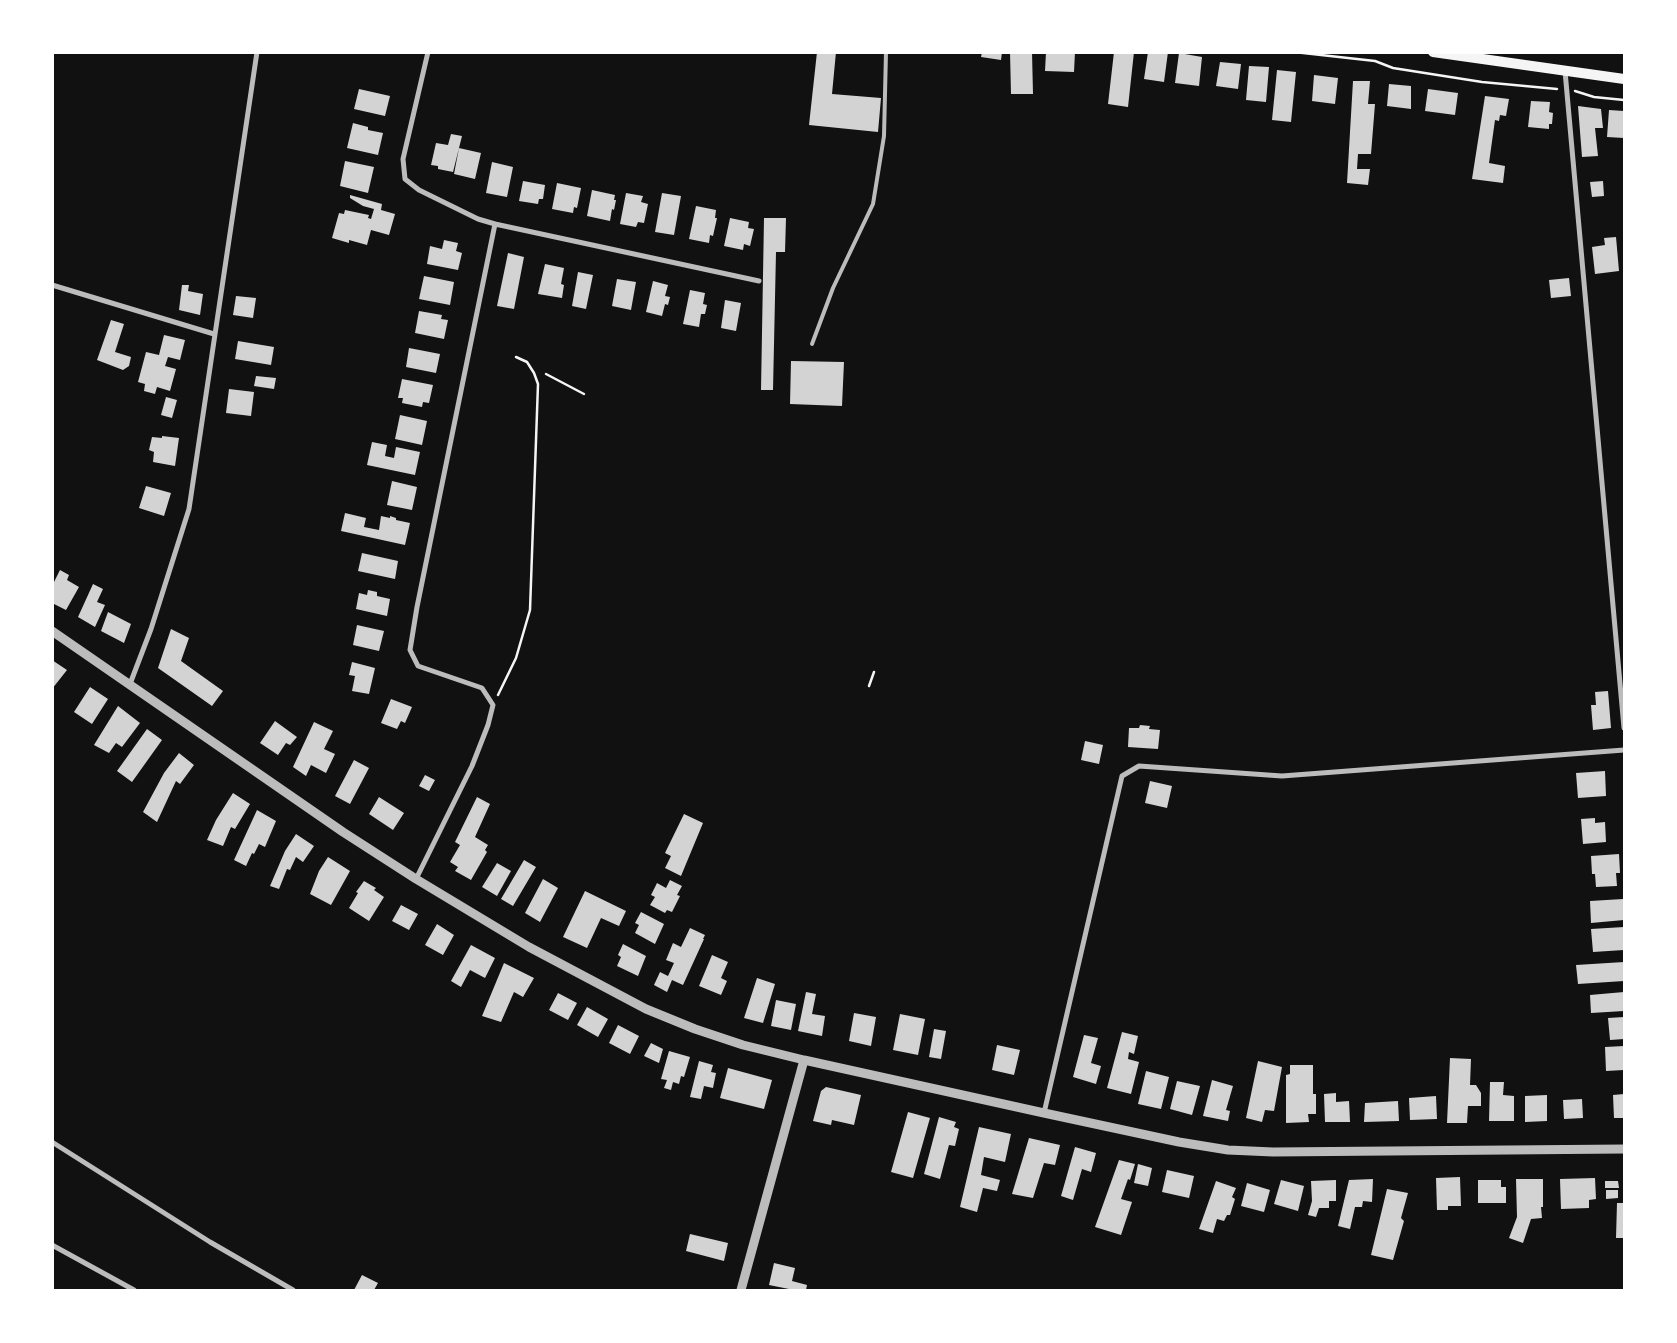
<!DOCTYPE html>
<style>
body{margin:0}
#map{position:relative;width:1677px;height:1343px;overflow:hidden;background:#111;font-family:"Public Sans",sans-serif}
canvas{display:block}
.frame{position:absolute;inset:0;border:54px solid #fff;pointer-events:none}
</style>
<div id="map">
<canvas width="1677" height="1343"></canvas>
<div class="frame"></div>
</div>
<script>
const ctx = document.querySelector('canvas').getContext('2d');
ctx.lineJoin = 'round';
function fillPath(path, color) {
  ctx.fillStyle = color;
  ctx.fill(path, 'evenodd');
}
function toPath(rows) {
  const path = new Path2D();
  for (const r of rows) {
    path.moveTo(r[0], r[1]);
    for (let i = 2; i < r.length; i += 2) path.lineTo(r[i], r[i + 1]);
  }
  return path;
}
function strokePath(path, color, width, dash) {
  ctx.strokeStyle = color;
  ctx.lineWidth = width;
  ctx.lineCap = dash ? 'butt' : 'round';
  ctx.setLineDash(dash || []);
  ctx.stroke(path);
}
const building = toPath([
 [817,52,836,52,832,94,881,98,878,132,809,125],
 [982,52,1002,52,1001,60,981,57],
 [1010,52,1032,52,1033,94,1011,94],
 [1046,52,1075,52,1074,72,1045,71],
 [1114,52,1134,52,1128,107,1108,104],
 [1148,52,1168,52,1164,82,1144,79],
 [1179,53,1202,57,1199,86,1175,83],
 [1220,62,1241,64,1238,89,1216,86],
 [1249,66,1269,67,1266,102,1246,100],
 [1277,70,1296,72,1291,122,1272,120],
 [1314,75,1338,78,1335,104,1312,101],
 [1353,81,1370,81,1368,104,1375,104,1371,154,1358,154,1357,169,1370,169,1368,185,1347,183],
 [1389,84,1411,86,1411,109,1387,106],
 [359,89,390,96,385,116,354,109],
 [1428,89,1458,93,1455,115,1425,111],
 [1485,96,1509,99,1506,116,1500,115,1499,121,1495,120,1489,163,1505,166,1503,183,1472,179],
 [1531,101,1550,102,1549,112,1553,113,1552,124,1549,124,1549,129,1528,127],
 [1578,106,1601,109,1603,128,1595,128,1598,156,1582,157],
 [1609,110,1624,111,1624,138,1607,137],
 [353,123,368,127,368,130,383,133,378,155,347,148],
 [451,134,462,136,453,172,438,169,438,166,431,165,436,143,448,145],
 [459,148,481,153,475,179,454,174],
 [345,161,374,167,368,193,340,186],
 [492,162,513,167,507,197,486,193],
 [523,181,545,185,543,199,539,199,538,204,519,201],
 [1603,181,1604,196,1592,197,1590,182],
 [557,183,581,188,577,208,574,207,573,213,552,209],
 [592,190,615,195,614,200,616,200,614,210,612,209,610,221,587,216],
 [626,193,643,196,641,202,648,204,644,223,638,222,636,227,620,224],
 [662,193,681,196,674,235,655,232],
 [350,195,382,204,381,210,395,214,389,235,371,230,367,245,349,240,349,243,332,238,339,213,344,214,345,210,369,215,368,218,371,219,374,209,363,206,350,198],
 [696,206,716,210,715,218,717,218,713,236,710,235,709,243,689,239],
 [730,218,749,222,748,228,754,229,750,246,744,244,743,250,724,246],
 [764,218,786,218,785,252,776,252,773,390,761,390],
 [1616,237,1619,271,1595,274,1592,247,1605,245,1604,238],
 [444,240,458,243,456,251,462,253,458,270,427,264,430,246,442,249],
 [508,253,524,257,514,309,497,306],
 [545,264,564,268,561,284,564,285,562,298,538,294],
 [578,272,593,275,586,309,572,306],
 [424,276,454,282,450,305,419,299],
 [1569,278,1571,296,1551,298,1549,280],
 [617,279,636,282,631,310,612,306],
 [653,281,668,285,665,296,670,297,668,305,665,304,662,316,646,312],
 [182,285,189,285,188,291,203,294,200,315,179,310],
 [690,290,705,293,703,304,707,305,705,314,701,314,699,327,683,324],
 [236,296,256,298,253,318,233,315],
 [725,300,741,303,736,331,721,328],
 [419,311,442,315,441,319,448,320,444,339,415,333],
 [111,320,124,324,115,352,131,357,129,366,123,370,97,360],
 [164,335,185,340,180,360,168,357,165,366,176,369,170,391,157,387,155,394,144,391,145,384,138,382,146,352,159,355],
 [238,341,274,347,271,365,235,359],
 [409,348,440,354,436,373,406,367],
 [791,361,844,362,842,406,790,404],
 [256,376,276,378,274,389,254,386],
 [402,379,433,385,429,403,423,402,422,407,402,403,403,398,398,398],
 [229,389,254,392,251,416,226,413],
 [166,397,177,400,172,418,161,415],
 [400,415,427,421,422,445,395,439],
 [162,436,179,438,175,466,153,462,154,452,149,450,152,437,162,438],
 [372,442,387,445,385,456,394,458,396,447,420,452,415,475,367,465],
 [392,481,417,487,412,510,387,505],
 [146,486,171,493,164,516,139,508],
 [345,513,366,518,364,527,379,530,381,516,390,518,390,516,396,518,396,520,410,523,405,545,341,531],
 [362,553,398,561,395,579,358,571],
 [60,570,69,575,67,580,79,587,66,610,52,603,52,586],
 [93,584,103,589,97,602,105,605,95,627,78,617],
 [368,590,377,592,377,596,390,599,387,616,356,609,359,593,367,595],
 [108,612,131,624,124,643,101,631],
 [357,625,384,631,379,651,353,645],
 [171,629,189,638,181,661,223,691,212,706,158,668],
 [52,660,67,670,52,689],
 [352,662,375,668,369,694,352,691,355,676,349,675],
 [90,687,108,699,92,724,74,712],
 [1608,691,1611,728,1593,730,1591,705,1596,705,1595,692],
 [391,699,412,707,405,723,401,721,397,729,381,723],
 [118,706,140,723,122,747,116,743,109,753,94,745],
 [275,721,297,737,290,745,286,743,278,755,260,743],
 [314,722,333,731,324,749,335,754,326,773,311,765,306,776,293,767],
 [1140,725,1150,726,1149,729,1160,730,1158,749,1128,747,1129,728,1139,728],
 [147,729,162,740,132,782,117,771],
 [1085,741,1103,745,1099,764,1081,760],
 [179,753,194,765,180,784,176,781,157,822,143,812,164,773],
 [354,760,369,768,350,804,335,796],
 [1605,771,1606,796,1578,798,1576,773],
 [425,775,435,780,429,791,419,786],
 [1150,781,1172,786,1167,808,1145,803],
 [233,793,250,804,235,829,231,827,223,846,207,840,216,820],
 [379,797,404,813,393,830,369,814],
 [477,797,490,804,475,837,488,845,485,850,487,852,471,880,455,871,458,867,450,862,460,845,455,842],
 [257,810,276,821,265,847,259,844,254,854,252,853,246,866,234,860],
 [684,814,703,823,681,876,665,868,671,856,665,853],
 [1595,818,1595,823,1605,822,1606,842,1583,844,1581,819],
 [296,834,314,846,303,862,296,857,290,870,287,869,279,889,270,886,285,851],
 [1619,854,1620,873,1616,873,1617,886,1596,887,1595,874,1592,874,1591,856],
 [328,857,350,871,331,905,310,894,319,871],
 [524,860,536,867,513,906,501,899],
 [497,863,511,871,497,896,482,887],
 [543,879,558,888,540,922,525,913],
 [670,880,682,886,677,895,680,896,672,912,667,910,665,913,650,905,655,897,651,895,657,883,666,888],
 [364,881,376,888,374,890,384,897,369,921,349,908,358,893,356,892],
 [585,891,626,911,619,926,601,918,587,948,563,937],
 [1623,899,1624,920,1591,923,1590,901],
 [401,905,418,914,409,930,392,921],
 [641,912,664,924,655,944,635,933,639,925,635,923],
 [437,924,454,935,443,955,425,945],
 [1624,927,1624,950,1593,952,1591,929],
 [690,928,705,935,703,939,704,939,683,985,672,980,667,992,654,985,660,972,668,976,674,963,666,960,673,943,681,947],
 [623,944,646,956,638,976,617,966,621,957,618,955],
 [471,945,495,958,485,978,470,970,461,987,451,981],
 [712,955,728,962,721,978,727,981,721,995,699,986],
 [1624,962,1624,981,1578,984,1576,965],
 [504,963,534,978,523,997,514,992,501,1022,482,1016],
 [757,978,775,984,763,1023,744,1018],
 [806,992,816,994,812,1014,825,1016,822,1036,798,1031],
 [1624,992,1624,1011,1591,1013,1590,995],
 [558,993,577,1003,568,1020,549,1010],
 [776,1000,796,1004,791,1030,771,1026],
 [587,1007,608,1019,598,1037,577,1025],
 [854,1013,876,1017,871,1046,849,1041],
 [900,1014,925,1019,918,1055,893,1050],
 [1624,1017,1624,1039,1610,1040,1608,1018],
 [618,1025,639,1036,630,1054,609,1043],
 [934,1029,946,1031,941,1059,929,1057],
 [1122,1032,1138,1036,1134,1054,1129,1052,1128,1059,1139,1062,1131,1094,1107,1088],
 [1084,1035,1098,1038,1091,1063,1101,1066,1096,1084,1073,1077],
 [651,1043,663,1049,659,1063,644,1056],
 [997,1045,1020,1050,1014,1075,992,1070],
 [1624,1046,1624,1070,1606,1071,1605,1047],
 [669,1051,690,1057,684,1077,681,1076,679,1084,673,1082,671,1090,664,1088,667,1080,661,1079],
 [1450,1058,1471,1059,1470,1085,1476,1085,1481,1093,1481,1106,1468,1106,1467,1123,1447,1123],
 [699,1061,713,1065,711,1072,716,1073,713,1088,704,1086,701,1099,690,1097],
 [1258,1061,1282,1067,1274,1111,1265,1110,1262,1122,1246,1118],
 [1290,1065,1313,1065,1313,1094,1316,1094,1316,1114,1308,1114,1309,1122,1286,1123,1286,1075,1290,1074],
 [728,1068,772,1080,764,1109,720,1098],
 [1146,1071,1169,1077,1161,1109,1138,1104],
 [1212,1080,1233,1086,1226,1110,1230,1111,1228,1121,1203,1116],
 [1177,1081,1200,1086,1192,1115,1170,1109],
 [1490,1082,1504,1082,1503,1095,1514,1096,1514,1121,1489,1121],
 [826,1087,861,1095,854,1125,832,1120,831,1125,813,1121,821,1091],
 [1336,1093,1336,1102,1349,1101,1350,1122,1325,1122,1324,1094],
 [1624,1094,1624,1118,1614,1118,1613,1095],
 [1547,1095,1547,1121,1525,1122,1525,1096],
 [1436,1096,1437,1119,1410,1120,1409,1098],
 [1582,1099,1583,1118,1564,1119,1563,1100],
 [1398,1101,1399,1121,1364,1122,1365,1103],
 [908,1112,930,1118,913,1178,891,1172],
 [939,1117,956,1122,954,1127,959,1129,955,1146,949,1145,940,1179,924,1174],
 [979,1127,1011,1134,1005,1162,984,1157,981,1175,1000,1180,997,1191,983,1188,977,1212,960,1207],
 [1029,1138,1060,1145,1055,1165,1044,1163,1033,1198,1012,1194],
 [1075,1147,1096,1153,1091,1172,1082,1169,1073,1200,1061,1196],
 [1119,1160,1135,1164,1130,1180,1128,1179,1121,1199,1132,1202,1121,1235,1095,1227],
 [1138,1164,1152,1168,1148,1186,1134,1183],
 [1167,1170,1194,1176,1189,1198,1162,1192],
 [1460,1177,1461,1206,1448,1206,1448,1210,1437,1210,1436,1178],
 [1595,1178,1596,1199,1589,1200,1589,1208,1561,1209,1560,1179],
 [1373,1179,1372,1202,1363,1201,1362,1207,1355,1207,1350,1229,1338,1226,1349,1180],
 [1516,1179,1543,1179,1543,1207,1541,1207,1542,1218,1531,1219,1523,1243,1509,1238,1517,1217],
 [1281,1180,1304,1186,1298,1211,1274,1204],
 [1336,1180,1336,1201,1329,1201,1329,1208,1319,1208,1316,1217,1308,1215,1312,1201,1311,1181],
 [1478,1180,1501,1180,1501,1187,1506,1187,1506,1203,1478,1203],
 [1216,1181,1236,1188,1232,1197,1235,1199,1230,1215,1227,1215,1224,1221,1217,1219,1213,1233,1199,1229],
 [1605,1181,1618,1181,1619,1188,1605,1188],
 [1247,1183,1270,1190,1264,1212,1241,1206],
 [1387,1189,1408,1193,1401,1218,1404,1221,1393,1260,1371,1255],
 [1606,1190,1618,1190,1618,1198,1606,1199],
 [1617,1203,1624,1203,1624,1238,1616,1238],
 [690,1234,728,1243,724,1261,686,1251],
 [774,1263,795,1268,792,1281,807,1285,806,1290,794,1290,769,1285],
 [362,1275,378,1283,374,1290,354,1290]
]);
const path = toPath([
 [1294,52,1375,61,1393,68,1482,82,1557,89],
 [1575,91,1594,97,1624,100],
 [546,374,584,394],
 [869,686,874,672],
 [498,695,516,658,530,610,538,384,534,373,527,362,516,357]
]);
const service = toPath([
 [812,344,833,288,873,204,884,136,886,52]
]);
const minor = toPath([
 [428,52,403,159,405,179,419,190,478,219,495,224],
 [1565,71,1624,728],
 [52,285,214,334],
 [130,684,151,629,189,509,257,52],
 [416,879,472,766,488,725,493,705,482,688,418,666,410,650,417,607,495,224,759,281],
 [1044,1113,1122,776,1139,766,1282,776,1624,750],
 [52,1142,210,1242,293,1290],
 [52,1245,134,1290]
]);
const tertiary = toPath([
 [52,631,343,832,416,879,529,947,646,1009,695,1029,743,1045,804,1060,1044,1113,1179,1142,1228,1150,1273,1152,1624,1149],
 [741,1290,804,1060]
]);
const secondary = toPath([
 [1433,52,1624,79]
]);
fillPath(building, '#d3d3d3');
strokePath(path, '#f5f5f5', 2.5);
strokePath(service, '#bcbcbc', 4);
strokePath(minor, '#bcbcbc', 5);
strokePath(tertiary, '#bcbcbc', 9);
strokePath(secondary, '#f5f5f5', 10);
</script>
